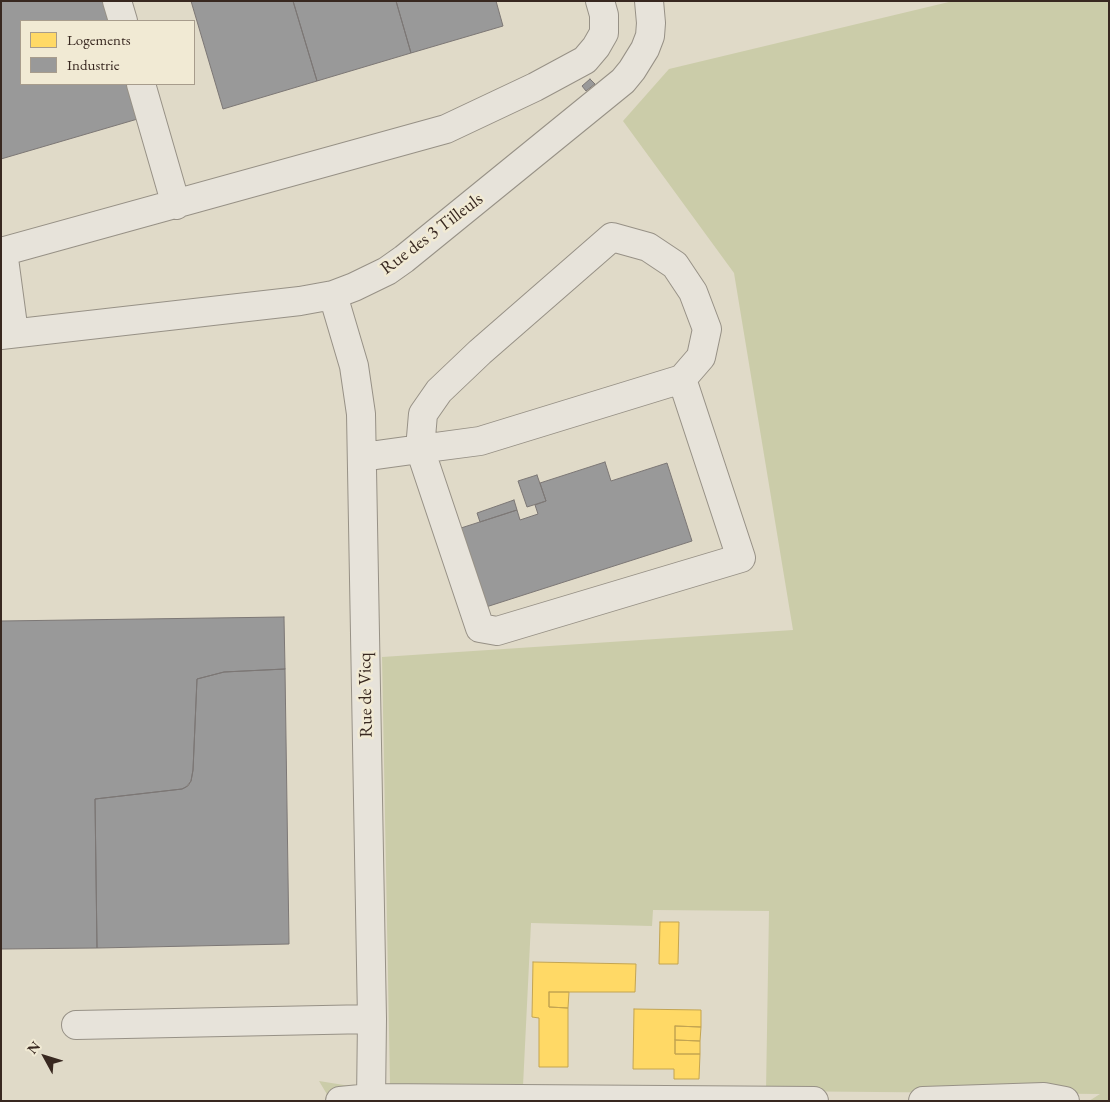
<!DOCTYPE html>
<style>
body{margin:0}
#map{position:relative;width:1110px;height:1102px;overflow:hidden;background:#e0dac8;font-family:"EB Garamond",serif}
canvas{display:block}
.frame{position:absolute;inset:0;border:2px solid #382820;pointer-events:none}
.legend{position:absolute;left:20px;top:20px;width:175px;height:65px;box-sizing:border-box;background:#f1ead4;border:1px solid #a79c8c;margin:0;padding:6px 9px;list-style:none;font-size:15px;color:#382820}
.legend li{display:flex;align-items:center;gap:10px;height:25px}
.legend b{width:25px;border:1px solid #a79c8c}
.north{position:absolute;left:20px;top:1032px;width:50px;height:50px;-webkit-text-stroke:4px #f1ead4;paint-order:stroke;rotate:309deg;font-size:14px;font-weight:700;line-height:20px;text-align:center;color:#382820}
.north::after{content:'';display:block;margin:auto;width:18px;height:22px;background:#382820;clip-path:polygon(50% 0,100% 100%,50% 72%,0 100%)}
</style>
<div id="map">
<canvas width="1110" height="1102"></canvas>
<div class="frame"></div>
<ul class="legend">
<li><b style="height:14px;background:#ffd966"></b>Logements</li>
<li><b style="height:14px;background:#999"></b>Industrie</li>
</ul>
<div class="north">N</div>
</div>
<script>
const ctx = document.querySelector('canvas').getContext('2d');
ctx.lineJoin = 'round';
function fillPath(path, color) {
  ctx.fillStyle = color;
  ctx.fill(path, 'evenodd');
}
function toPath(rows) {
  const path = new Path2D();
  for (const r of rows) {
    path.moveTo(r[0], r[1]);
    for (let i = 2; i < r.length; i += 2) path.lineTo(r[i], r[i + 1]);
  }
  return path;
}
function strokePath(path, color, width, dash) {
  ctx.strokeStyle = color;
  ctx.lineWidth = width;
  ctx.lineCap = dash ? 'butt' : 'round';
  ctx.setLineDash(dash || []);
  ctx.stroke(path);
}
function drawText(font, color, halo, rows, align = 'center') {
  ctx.font = font + ' "EB Garamond",serif';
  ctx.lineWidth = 5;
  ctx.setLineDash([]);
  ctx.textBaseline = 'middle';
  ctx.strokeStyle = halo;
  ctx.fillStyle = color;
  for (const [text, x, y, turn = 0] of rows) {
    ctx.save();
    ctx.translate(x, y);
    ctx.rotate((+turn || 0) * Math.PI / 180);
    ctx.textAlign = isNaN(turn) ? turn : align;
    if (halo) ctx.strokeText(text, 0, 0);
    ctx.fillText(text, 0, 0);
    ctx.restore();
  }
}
const green = toPath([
 [953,1,1109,1,1109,1101,1089,1101,1100,1094,766,1091,769,911,653,910,652,926,531,923,523,1086,331,1101,319,1081,350,1086,390,1085,382,657,793,630,734,273,623,121,669,69]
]);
const homes = toPath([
 [660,922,679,922,678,964,659,964,660,922],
 [533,962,636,964,635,992,549,992,549,1007,568,1008,568,1067,539,1067,539,1018,532,1017,533,962],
 [549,992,569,992,568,1008,549,1007,549,992],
 [634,1009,701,1010,701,1027,675,1026,675,1054,700,1054,699,1079,674,1079,674,1069,633,1069,634,1009],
 [675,1026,701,1027,700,1041,675,1040,675,1026],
 [675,1040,700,1041,700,1054,675,1054,675,1040]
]);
const industry = toPath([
 [1,1,107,1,113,21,21,21,21,84,131,84,141,118,1,159,1,1],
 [191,1,293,1,317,81,223,109,191,1],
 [293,1,396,1,411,53,317,81,293,1],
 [396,1,496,1,503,26,411,53,396,1],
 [590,79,595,84,586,91,582,86,590,79],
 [605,462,611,481,667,463,692,541,486,607,461,528,517,510,520,520,538,514,535,505,546,501,540,483,605,462],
 [537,475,546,501,527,507,518,481,537,475],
 [514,500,517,510,480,522,477,513,514,500],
 [284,617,285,669,224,672,197,679,193,770,191,781,188,786,182,789,95,799,97,948,1,949,1,621,284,617],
 [285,669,289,944,97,948,95,799,182,789,186,787,191,781,193,770,197,679,224,672,285,669]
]);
const minor = toPath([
 [117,1,123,21],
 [141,84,176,205],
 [3,251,14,333],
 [1,252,446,129,535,87,585,60,596,47,604,33,604,15,600,1],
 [333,295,354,366,361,414,372,1019,371,1101],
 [1,335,300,301,333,295,354,287,387,271,404,259,623,81,632,70,645,49,650,36,651,23,649,1],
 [362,457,420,449,480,441,682,379,701,357,707,329,693,292,675,265,648,247,612,237,480,352,439,391,423,414,420,449,480,628,497,631,741,558,682,379],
 [76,1025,372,1019],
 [340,1101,371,1098,814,1101],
 [923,1101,1044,1097,1065,1101]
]);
const streetNames = [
 ["Rue des 3 Tilleuls",432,234,-37],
 ["Rue de Vicq",366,695,-91]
];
fillPath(green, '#cbcca9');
fillPath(homes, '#ffd966');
strokePath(homes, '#c3a451', 1);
fillPath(industry, '#999');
strokePath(industry, '#7c7775', 1);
strokePath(minor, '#979186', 30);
strokePath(minor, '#e7e3da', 28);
drawText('18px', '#382820', '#f1ead4', streetNames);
</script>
